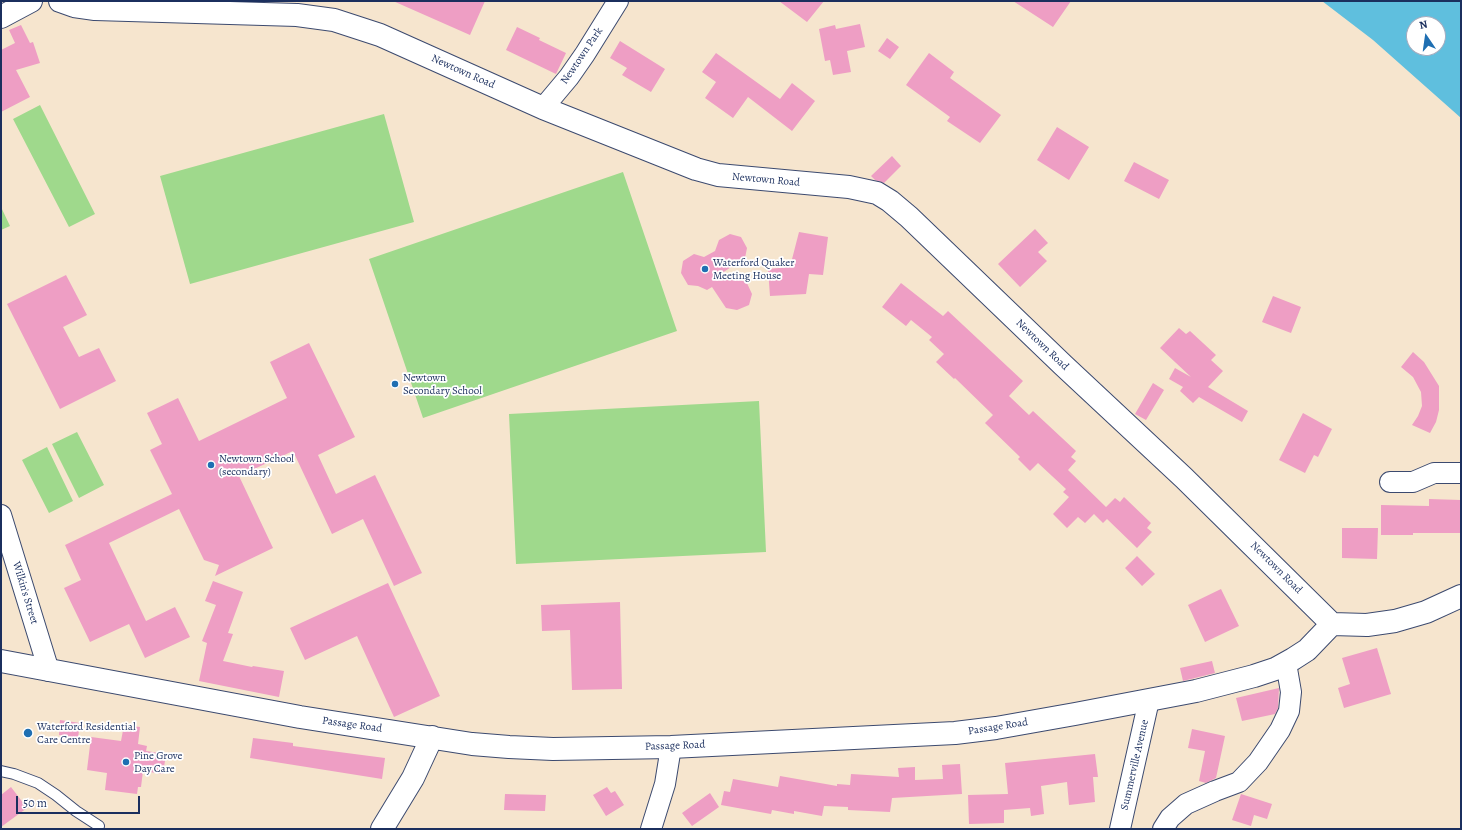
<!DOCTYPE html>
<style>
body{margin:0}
#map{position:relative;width:1462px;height:830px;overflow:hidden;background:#f6e5ce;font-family:Alegreya,serif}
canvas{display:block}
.frame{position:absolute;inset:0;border:2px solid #1b2f5e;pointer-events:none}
.north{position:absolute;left:1406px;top:16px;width:40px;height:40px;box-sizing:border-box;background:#fff;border:1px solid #a4acbf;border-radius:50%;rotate:347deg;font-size:11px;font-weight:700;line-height:16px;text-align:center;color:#1b2f5e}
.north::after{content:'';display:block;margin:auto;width:14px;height:18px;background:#1f6fb2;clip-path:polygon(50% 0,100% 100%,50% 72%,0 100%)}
.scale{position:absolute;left:16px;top:796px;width:124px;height:18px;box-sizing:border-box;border:2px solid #1b2f5e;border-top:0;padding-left:5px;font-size:12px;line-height:14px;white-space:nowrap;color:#1b2f5e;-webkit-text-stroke:3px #fff;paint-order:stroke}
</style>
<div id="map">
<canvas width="1462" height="830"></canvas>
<div class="frame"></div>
<div class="north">N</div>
<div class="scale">50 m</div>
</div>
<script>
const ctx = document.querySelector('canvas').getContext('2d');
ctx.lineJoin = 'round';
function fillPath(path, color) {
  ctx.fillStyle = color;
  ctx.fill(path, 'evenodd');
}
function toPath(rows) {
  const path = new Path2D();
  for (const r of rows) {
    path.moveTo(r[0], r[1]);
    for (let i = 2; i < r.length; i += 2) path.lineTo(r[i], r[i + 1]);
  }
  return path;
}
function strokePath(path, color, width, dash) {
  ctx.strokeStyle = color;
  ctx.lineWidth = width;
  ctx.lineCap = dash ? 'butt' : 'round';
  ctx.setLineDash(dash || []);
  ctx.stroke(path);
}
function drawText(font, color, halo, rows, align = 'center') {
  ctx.font = font + ' Alegreya,serif';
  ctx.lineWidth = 3.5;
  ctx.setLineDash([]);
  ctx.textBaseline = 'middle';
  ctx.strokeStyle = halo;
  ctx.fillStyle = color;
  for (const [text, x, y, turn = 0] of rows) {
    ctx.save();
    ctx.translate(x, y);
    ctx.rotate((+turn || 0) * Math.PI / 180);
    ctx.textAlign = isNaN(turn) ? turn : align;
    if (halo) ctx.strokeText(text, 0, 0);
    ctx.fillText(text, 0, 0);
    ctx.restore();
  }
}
const green = toPath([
 [40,105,95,214,69,227,13,119],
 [384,114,414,222,190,284,160,176],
 [623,172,677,331,423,418,369,259],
 [1,207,10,226,1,230],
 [759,401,766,552,516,564,509,414],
 [77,432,104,485,79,498,52,444],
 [47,447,73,501,49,513,22,460]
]);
const water = toPath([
 [1322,1,1461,1,1461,118,1373,40],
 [1414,24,1438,24,1438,48,1414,48]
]);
const building = toPath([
 [393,1,485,1,470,35],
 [779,1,824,1,807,22],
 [1013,1,1071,1,1053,27],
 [860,24,865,47,847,51,851,72,833,75,830,60,825,61,819,29,835,25,836,29],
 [21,25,30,43,33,42,40,63,16,70,30,97,1,112,1,50,15,43,9,30],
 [517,27,540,38,539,40,566,53,556,74,506,50],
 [887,38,899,47,890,59,878,51],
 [620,41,665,69,651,92,622,75,627,68,610,58],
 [716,53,780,99,792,83,815,101,792,131,748,97,733,118,705,98,716,82,702,72],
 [929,53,954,72,950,78,1001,115,980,143,947,121,950,117,906,85],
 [1057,127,1089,147,1069,180,1037,160],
 [892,156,901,166,884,183,875,180,871,176],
 [1134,162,1169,180,1159,199,1124,181],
 [1035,229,1048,243,1038,252,1047,261,1020,287,998,264],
 [799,232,828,237,823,275,809,274,806,294,770,296,768,269,790,267],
 [730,234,741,237,747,248,745,258,719,275,746,281,752,294,749,305,737,310,726,308,712,287,707,290,698,286,688,285,681,273,683,261,694,254,704,257,715,251,719,240],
 [66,275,87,315,63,327,79,357,99,348,116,381,60,409,7,304],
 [901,283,943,316,948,311,1023,381,1009,396,1029,415,1033,411,1076,451,1071,457,1076,461,1068,470,1106,507,1115,498,1120,502,1124,497,1151,523,1147,528,1152,532,1137,548,1107,519,1103,523,1094,514,1085,523,1078,517,1067,528,1053,514,1069,497,1063,492,1066,489,1038,463,1030,471,1018,459,1020,457,985,423,993,415,955,378,954,379,936,362,944,354,929,340,932,337,911,320,906,326,882,307],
 [1273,296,1301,307,1291,333,1262,322],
 [1179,328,1186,334,1190,331,1216,355,1211,360,1223,371,1208,387,1248,411,1242,422,1199,397,1193,403,1180,391,1183,387,1169,379,1175,368,1191,377,1160,348],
 [309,343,355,437,318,455,336,494,375,475,422,573,394,586,363,519,332,534,293,451,239,476,273,548,215,576,219,565,204,560,179,509,109,543,146,621,175,607,190,637,145,658,129,624,90,642,64,588,81,580,65,545,172,494,150,450,162,444,147,413,178,398,199,441,287,398,270,362],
 [1413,352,1424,362,1439,386,1439,410,1436,422,1430,433,1412,425,1418,416,1422,406,1421,392,1413,377,1401,367],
 [1153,383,1164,390,1146,420,1135,414],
 [1303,413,1332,429,1318,457,1314,455,1305,473,1279,460],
 [1429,499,1461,500,1461,533,1413,533,1413,535,1381,535,1381,505,1429,506],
 [1342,528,1378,528,1377,559,1342,558],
 [1137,556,1155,574,1142,586,1125,568],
 [213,581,243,592,228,633,233,634,223,661,252,667,253,666,284,671,279,697,199,681,207,643,202,641,216,605,205,601],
 [388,583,440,696,394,717,357,636,305,660,290,628],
 [1221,589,1239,626,1205,642,1188,605],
 [620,602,622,689,572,690,570,630,542,631,541,605],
 [1377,648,1391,694,1344,708,1338,688,1350,684,1342,658],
 [1212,661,1215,673,1183,681,1180,668],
 [1279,688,1278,708,1275,714,1242,721,1236,698],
 [60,720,80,723,78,738,59,735],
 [124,725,140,727,138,744,147,746,146,751,166,754,163,774,143,771,141,787,138,787,137,794,105,790,107,773,87,770,91,737,121,741],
 [1192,729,1225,736,1216,778,1206,783,1199,781,1205,751,1188,748],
 [253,738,293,743,293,746,385,758,382,779,250,758],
 [1095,754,1098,777,1093,777,1095,802,1069,805,1067,782,1041,786,1044,814,1031,816,1030,808,1004,810,1004,823,969,824,968,795,1008,794,1005,763],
 [960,764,962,794,892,798,890,812,848,810,848,807,824,806,822,816,794,811,794,814,772,810,771,814,721,805,724,791,730,792,733,779,778,787,780,776,837,786,837,784,850,785,851,774,899,777,898,768,915,767,915,780,943,779,942,765],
 [11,787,27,808,1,827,1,795],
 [607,787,611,793,615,791,624,805,606,816,593,795],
 [710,793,719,807,692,826,682,813],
 [505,794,546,795,545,811,504,810],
 [1241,794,1272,804,1267,819,1254,815,1251,826,1232,820]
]);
const lane = toPath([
 [1,771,14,774,38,783,56,795,76,811,99,826]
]);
const street = toPath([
 [543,108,569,77,585,54,618,1],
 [1390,482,1413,482,1434,473,1461,473],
 [1,515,49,671],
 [651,829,665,784,671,747],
 [1120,829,1149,700],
 [1163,829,1170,818,1186,804,1215,791,1239,782,1258,762,1280,730,1289,711,1291,692,1286,663]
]);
const secondary = toPath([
 [60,1,74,6,95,9,297,15,334,20,380,35,543,108,696,169,718,175,849,187,877,193,890,201,909,217,1063,365,1184,478,1332,624],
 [1,17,31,1],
 [1332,624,1367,625,1395,621,1426,612,1461,596],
 [1,661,300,717,472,744,509,747,553,749,671,747,955,733,996,728,1075,714,1196,691,1254,676,1275,669,1293,659,1307,650,1332,624],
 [382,829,413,778,432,737]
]);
const markers = [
 [705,269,4,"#1f6fb2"],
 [395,384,4,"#1f6fb2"],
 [211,465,4,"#1f6fb2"],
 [28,733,5,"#1f6fb2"],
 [126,762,4,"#1f6fb2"]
];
const streetNames = [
 ["Newtown Park",582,56,-56],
 ["Newtown Road",463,72,24],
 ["Newtown Road",766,180,5],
 ["Newtown Road",1042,345,44],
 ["Newtown Road",1276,568,45],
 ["Wilkin's Street",25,593,73],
 ["Passage Road",352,725,8],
 ["Passage Road",998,727,-9],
 ["Passage Road",675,746,-2],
 ["Summerville Avenue",1135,765,-77]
];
const poiNames = [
 ["Waterford Quaker",713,263],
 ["Meeting House",713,276],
 ["Newtown",403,378],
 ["Secondary School",403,391],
 ["Newtown School",219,459],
 ["(secondary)",219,472],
 ["Waterford Residential",37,727],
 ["Care Centre",37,740],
 ["Pine Grove",134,756],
 ["Day Care",134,769]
];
fillPath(green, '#9fd98c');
fillPath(water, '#5fbfde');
fillPath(building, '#ee9ec4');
strokePath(lane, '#3c4a6f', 12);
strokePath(street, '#3c4a6f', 22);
strokePath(secondary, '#3c4a6f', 24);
strokePath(lane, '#fff', 10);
strokePath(street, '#fff', 20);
strokePath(secondary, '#fff', 22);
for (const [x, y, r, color] of markers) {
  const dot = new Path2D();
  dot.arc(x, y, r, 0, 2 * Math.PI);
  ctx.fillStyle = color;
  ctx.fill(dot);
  strokePath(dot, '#fff', 1.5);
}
drawText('11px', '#1b2f5e', '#fff', streetNames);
drawText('11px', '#1b2f5e', '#fff', poiNames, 'left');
</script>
